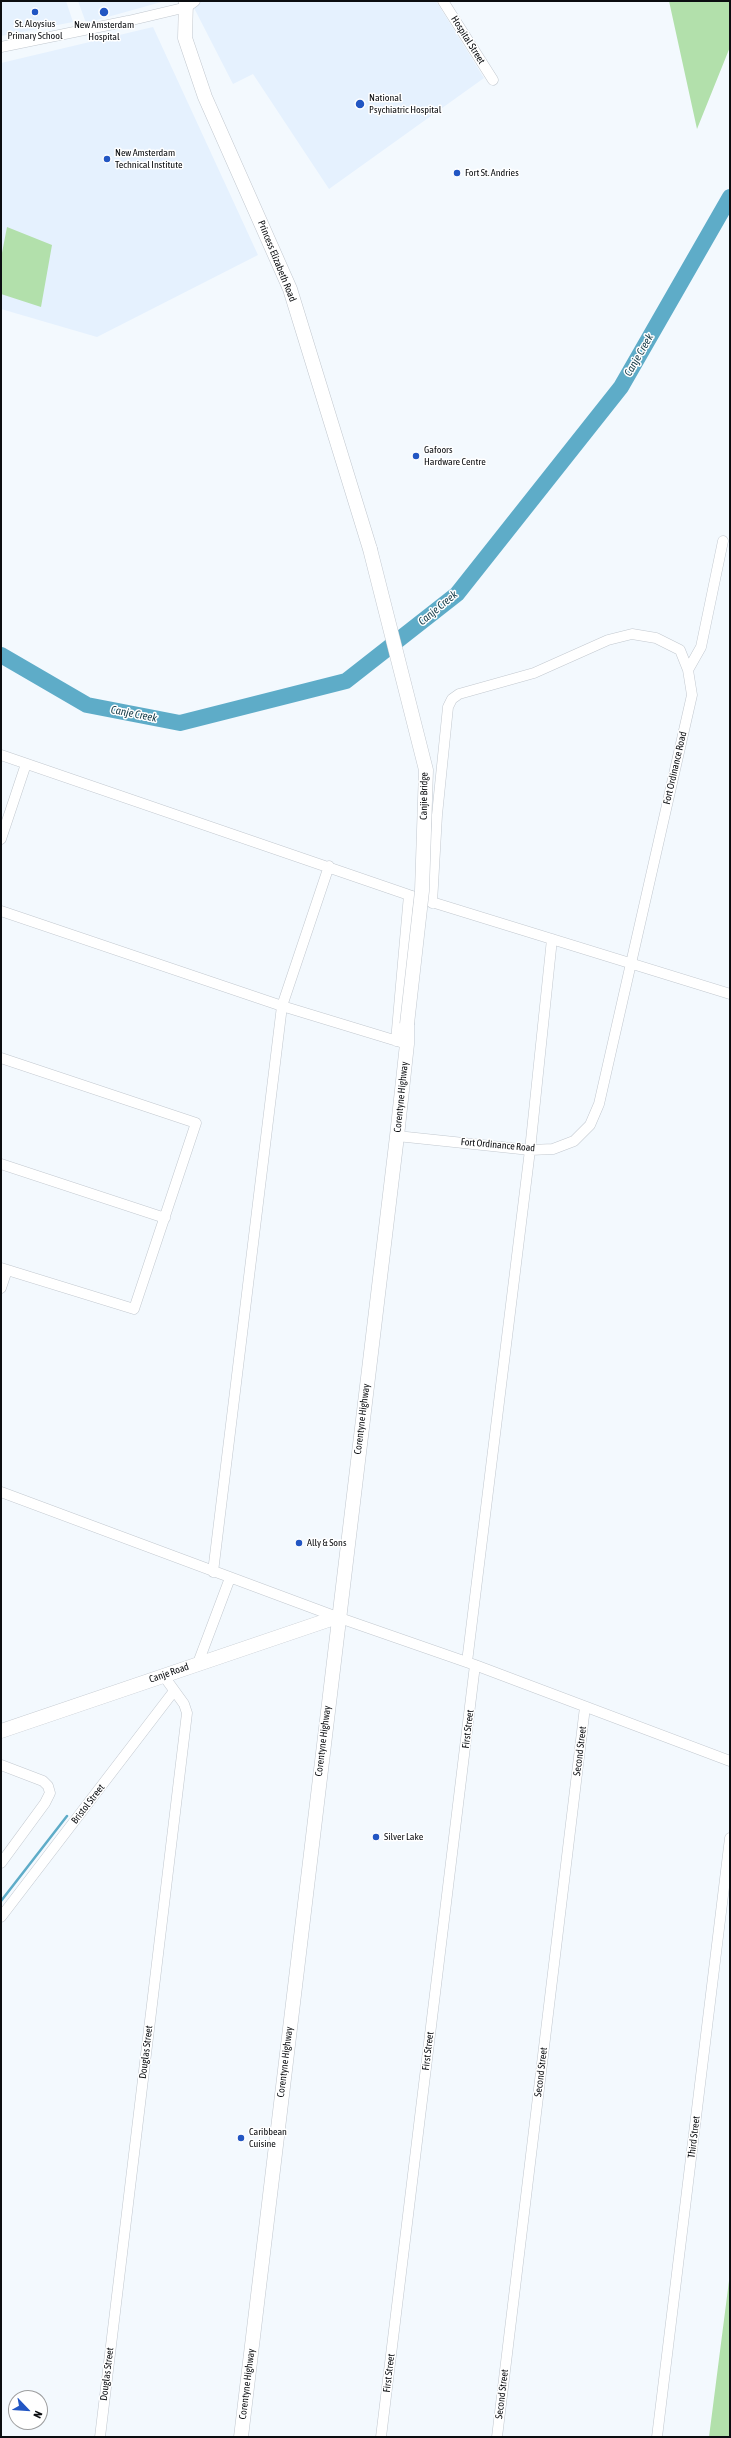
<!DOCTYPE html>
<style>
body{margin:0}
#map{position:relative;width:731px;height:2438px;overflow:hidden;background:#f3f9fe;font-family:"Asap Condensed",sans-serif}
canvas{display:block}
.frame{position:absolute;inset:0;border:2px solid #0b0d10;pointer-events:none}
.north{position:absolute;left:8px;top:2390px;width:40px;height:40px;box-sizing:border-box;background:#fff;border:1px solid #9d9e9f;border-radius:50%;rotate:115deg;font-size:11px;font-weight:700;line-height:16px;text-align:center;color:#0b0d10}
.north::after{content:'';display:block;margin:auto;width:14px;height:18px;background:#2256c3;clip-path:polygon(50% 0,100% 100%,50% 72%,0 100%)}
</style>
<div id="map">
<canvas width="731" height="2438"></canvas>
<div class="frame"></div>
<div class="north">N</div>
</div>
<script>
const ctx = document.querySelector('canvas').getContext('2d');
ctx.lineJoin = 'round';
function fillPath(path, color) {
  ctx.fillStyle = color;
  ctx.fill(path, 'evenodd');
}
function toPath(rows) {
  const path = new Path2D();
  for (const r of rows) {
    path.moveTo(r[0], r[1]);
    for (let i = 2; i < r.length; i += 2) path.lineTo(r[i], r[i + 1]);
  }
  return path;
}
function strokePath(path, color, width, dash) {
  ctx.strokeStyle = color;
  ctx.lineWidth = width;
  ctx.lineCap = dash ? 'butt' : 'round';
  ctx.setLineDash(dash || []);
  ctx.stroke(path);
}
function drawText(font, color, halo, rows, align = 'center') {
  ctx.font = font + ' "Asap Condensed",sans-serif';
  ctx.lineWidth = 3;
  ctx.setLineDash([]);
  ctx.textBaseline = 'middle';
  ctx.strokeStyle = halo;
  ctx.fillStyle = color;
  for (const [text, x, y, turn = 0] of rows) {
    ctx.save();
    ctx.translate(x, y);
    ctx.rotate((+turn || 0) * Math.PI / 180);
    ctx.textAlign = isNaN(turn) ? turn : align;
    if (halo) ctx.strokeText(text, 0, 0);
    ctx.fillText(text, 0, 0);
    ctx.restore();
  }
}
const built = toPath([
 [1,1,66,1,73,22,1,36],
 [78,1,165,1,86,23],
 [198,1,436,1,484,78,329,189,253,74,233,84,192,4],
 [153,27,258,255,97,337,1,309,1,63]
]);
const green = toPath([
 [669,1,730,1,730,47,697,129],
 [7,227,52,245,41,307,1,294,1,258],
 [730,2273,730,2437,709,2437]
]);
const stream = toPath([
 [1,1901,67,1816]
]);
const river = toPath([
 [1,655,87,705,180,723,346,681,457,594,621,387,730,197]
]);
const street = toPath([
 [443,1,493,80],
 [1,47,128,21,187,7,195,1],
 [688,670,701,647,723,541],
 [1,755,409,895,730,994],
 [1,839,26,764],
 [1,911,282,1006,407,1044],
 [396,1041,409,895],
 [1,1058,196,1123,134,1309,1,1268],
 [397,1136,530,1150,553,1149,574,1141,590,1125,599,1104,692,695,688,670,680,650,656,638,632,634,608,640,534,673,459,694,452,699,448,707,437,815,432,903],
 [1,1164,165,1218],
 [1,1288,7,1270],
 [1,1492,337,1617,475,1665,730,1761],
 [213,1572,282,1006,329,866],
 [467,1662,530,1150,552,939],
 [198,1663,230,1578],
 [1,1765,43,1781,48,1786,50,1793,45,1803,1,1863],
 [1,1917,174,1691],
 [100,2437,187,1713,184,1704,163,1675],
 [381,2437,475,1665],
 [497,2437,585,1707],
 [657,2437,730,1838]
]);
const secondary = toPath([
 [186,1,185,38,205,97,290,289,370,549],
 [1,1731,337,1617],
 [241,2437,397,1136,407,1044,407,1024]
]);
const secondaryBridge = toPath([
 [370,549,426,770,422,891,407,1024]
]);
const markers = [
 [35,12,4,"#2256c3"],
 [104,12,5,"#2256c3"],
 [360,104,5,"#2256c3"],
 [107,159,4,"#2256c3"],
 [457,173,4,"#2256c3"],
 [416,456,4,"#2256c3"],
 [299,1543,4,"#2256c3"],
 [376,1837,4,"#2256c3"],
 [241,2138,4,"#2256c3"]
];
const poiNames = [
 ["St. Aloysius",35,24,"center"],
 ["Primary School",35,36,"center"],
 ["New Amsterdam",104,25,"center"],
 ["Hospital",104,37,"center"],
 ["National",369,98],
 ["Psychiatric Hospital",369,110],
 ["New Amsterdam",115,153],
 ["Technical Institute",115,165],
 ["Fort St. Andries",465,173],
 ["Gafoors",424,450],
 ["Hardware Centre",424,462],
 ["Ally & Sons",307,1543],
 ["Silver Lake",384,1837],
 ["Caribbean",249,2132],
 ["Cuisine",249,2144]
];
const streetNames = [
 ["Hospital Street",468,40,58],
 ["Princess Elizabeth Road",277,261,68],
 ["Fort Ordinance Road",675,768,-77],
 ["Canjie Bridge",424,796,-89],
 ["Corentyne Highway",401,1097,-84],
 ["Fort Ordinance Road",498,1145,5],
 ["Corentyne Highway",362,1419,-83],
 ["Canje Road",169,1673,-19],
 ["First Street",468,1729,-83],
 ["Corentyne Highway",323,1741,-83],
 ["Second Street",580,1751,-83],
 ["Bristol Street",88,1804,-52],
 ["First Street",428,2051,-83],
 ["Douglas Street",146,2052,-83],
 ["Corentyne Highway",285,2062,-83],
 ["Second Street",541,2072,-83],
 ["Third Street",694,2137,-83],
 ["First Street",389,2373,-83],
 ["Douglas Street",107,2374,-83],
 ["Corentyne Highway",247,2384,-83],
 ["Second Street",502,2394,-83]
];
const waterNames = [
 ["Canje Creek",639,355,-60],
 ["Canje Creek",438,608,-40],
 ["Canje Creek",134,714,11]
];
fillPath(built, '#e5f1fe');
fillPath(green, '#b2e0ab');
strokePath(stream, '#5eacc8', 2.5);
strokePath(river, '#5eacc8', 16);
strokePath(street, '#c2c8cf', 11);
strokePath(secondary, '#c2c8cf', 15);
strokePath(street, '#fff', 10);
strokePath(secondary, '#fff', 14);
strokePath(secondaryBridge, '#c2c8cf', 15, []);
strokePath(secondaryBridge, '#fff', 14);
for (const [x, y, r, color] of markers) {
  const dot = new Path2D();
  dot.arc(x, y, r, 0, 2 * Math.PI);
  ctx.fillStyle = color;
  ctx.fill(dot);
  strokePath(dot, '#fff', 1.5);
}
drawText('10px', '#0b0d10', '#fff', poiNames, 'left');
drawText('10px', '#0b0d10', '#fff', streetNames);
drawText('italic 11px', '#143945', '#fff', waterNames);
</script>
